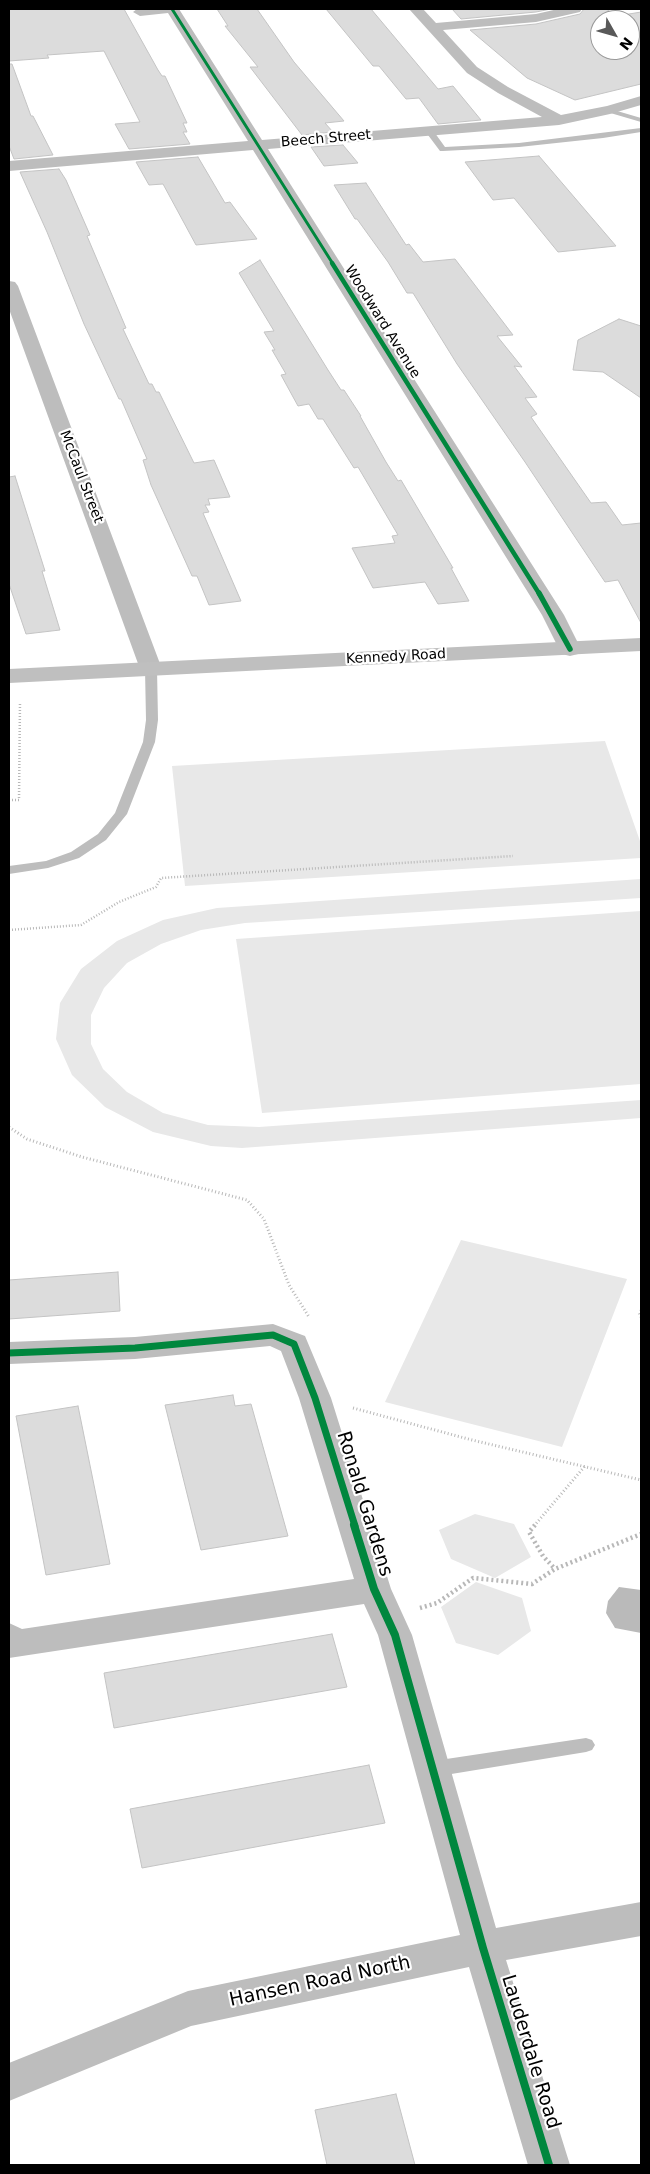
<!DOCTYPE html>
<style>
body{margin:0}
#map{position:relative;width:650px;height:2174px;overflow:hidden;background:#fff;font-family:"DejaVu Sans",sans-serif}
canvas{display:block}
.frame{position:absolute;inset:0;border:10px solid #000;pointer-events:none}
.north{position:absolute;left:590px;top:10px;width:50px;height:50px;box-sizing:border-box;background:#fff;border:1px solid #999;border-radius:50%;rotate:128deg;font-size:14px;font-weight:700;line-height:20px;text-align:center;color:#000}
.north::after{content:'';display:block;margin:auto;width:18px;height:22px;background:#595959;clip-path:polygon(50% 0,100% 100%,50% 72%,0 100%)}
</style>
<div id="map">
<canvas width="650" height="2174"></canvas>
<div class="frame"></div>
<div class="north">N</div>
</div>
<script>
const ctx = document.querySelector('canvas').getContext('2d');
ctx.lineJoin = 'round';
function fillPath(path, color) {
  ctx.fillStyle = color;
  ctx.fill(path, 'evenodd');
}
function toPath(rows) {
  const path = new Path2D();
  for (const r of rows) {
    path.moveTo(r[0], r[1]);
    for (let i = 2; i < r.length; i += 2) path.lineTo(r[i], r[i + 1]);
  }
  return path;
}
function strokePath(path, color, width, dash) {
  ctx.strokeStyle = color;
  ctx.lineWidth = width;
  ctx.lineCap = dash ? 'butt' : 'round';
  ctx.setLineDash(dash || []);
  ctx.stroke(path);
}
function drawText(font, color, halo, rows, align = 'center') {
  ctx.font = font + ' "DejaVu Sans",sans-serif';
  ctx.lineWidth = 4.5;
  ctx.setLineDash([]);
  ctx.textBaseline = 'middle';
  ctx.strokeStyle = halo;
  ctx.fillStyle = color;
  for (const [text, x, y, turn = 0] of rows) {
    ctx.save();
    ctx.translate(x, y);
    ctx.rotate((+turn || 0) * Math.PI / 180);
    ctx.textAlign = isNaN(turn) ? turn : align;
    if (halo) ctx.strokeText(text, 0, 0);
    ctx.fillText(text, 0, 0);
    ctx.restore();
  }
}
const green = toPath([
 [605,741,641,844,641,858,185,886,172,766],
 [641,879,641,898,245,923,201,930,161,944,127,963,104,988,91,1015,91,1044,103,1069,127,1092,163,1113,208,1125,259,1127,641,1100,641,1118,242,1148,211,1146,153,1132,105,1107,72,1075,56,1039,60,1003,81,969,117,941,163,920,217,908],
 [641,911,641,1084,262,1113,236,939],
 [461,1240,627,1279,562,1447,385,1402],
 [475,1514,514,1524,531,1557,495,1578,451,1559,439,1530],
 [476,1582,522,1598,531,1631,498,1655,456,1643,441,1607]
]);
const water = toPath([
 [619,1587,641,1590,641,1633,615,1628,606,1613,608,1601]
]);
const building = toPath([
 [9,9,124,9,158,70,162,76,165,76,187,123,183,123,187,132,183,132,190,144,129,149,115,124,140,122,104,51,47,55,49,58,9,61,9,9],
 [217,9,257,9,294,62,344,121,325,123,333,132,302,135,250,67,258,67,225,26,228,26,217,9],
 [326,9,371,9,438,89,453,86,481,120,438,124,419,98,406,99,379,66,373,66,326,9],
 [452,9,551,9,536,12,461,19,452,9],
 [584,9,606,9,617,16,641,12,641,84,575,100,527,78,470,30,536,24,580,14,584,9],
 [600,20,630,20,630,50,600,50,600,20],
 [9,64,12,64,31,116,33,116,53,155,14,159,9,146,9,64],
 [343,145,358,163,324,166,311,147,343,145],
 [539,156,616,246,558,252,514,198,493,200,465,162,539,156],
 [198,157,225,203,230,202,257,239,196,245,163,184,149,185,136,162,198,157],
 [59,169,66,180,90,235,87,236,126,328,123,329,149,384,152,384,156,392,159,392,194,463,214,460,230,497,208,499,210,505,205,505,209,512,203,513,241,601,209,605,197,576,192,576,151,485,143,460,147,459,121,399,119,399,84,324,47,232,20,172,59,169],
 [366,183,406,245,409,244,423,262,455,259,513,335,497,336,522,367,514,366,537,397,525,398,537,414,531,417,591,503,606,502,622,525,641,523,641,623,618,580,605,582,525,462,457,364,413,293,407,293,388,262,357,219,355,219,334,185,366,183],
 [260,260,328,370,341,390,344,390,361,416,360,416,386,462,398,481,401,480,453,568,451,568,469,601,438,604,425,582,373,588,352,548,395,543,392,536,398,535,358,467,354,468,323,419,318,419,309,404,298,406,281,375,286,374,272,350,275,350,264,332,274,331,239,273,260,260],
 [619,319,641,326,641,398,603,372,573,370,578,340,619,319],
 [15,476,45,571,42,571,60,630,26,634,9,584,9,477,15,476],
 [118,1272,120,1311,9,1319,9,1280,118,1272],
 [233,1395,235,1406,251,1404,288,1536,201,1550,165,1405,233,1395],
 [78,1406,110,1564,46,1575,16,1416,78,1406],
 [332,1634,347,1687,114,1728,104,1673,332,1634],
 [369,1765,385,1823,142,1868,130,1809,369,1765],
 [396,2094,415,2165,327,2165,315,2110,396,2094]
]);
const pathFar2 = toPath([
 [9,800,19,800,20,702],
 [9,930,81,925,119,902,156,887,161,878,513,856]
]);
const pathFar1 = toPath([
 [9,1127,27,1139,82,1157,247,1200,264,1219,289,1285,309,1317],
 [641,1311,639,1312,641,1317],
 [353,1408,472,1440,641,1480],
 [534,1526,585,1466]
]);
const path = toPath([
 [535,1525,529,1532,543,1556,555,1569],
 [420,1608,437,1603,473,1578,532,1584,555,1569,641,1534]
]);
const service = toPath([
 [607,108,641,118,641,122,607,112,607,108],
 [641,128,641,132,603,138,519,147,443,151,440,151,425,131,432,129,445,147,519,143,641,128],
 [151,666,157,669,158,720,155,742,127,814,106,840,79,858,48,868,9,874,9,866,46,861,71,852,98,834,115,813,143,742,146,720,145,669,151,666],
 [586,1738,592,1740,595,1745,592,1750,586,1752,433,1777,427,1774,424,1769,427,1764,433,1761,586,1738]
]);
const minor = toPath([
 [137,9,179,9,262,140,542,117,498,93,467,73,409,9,423,9,436,23,536,14,558,9,582,9,580,12,536,22,443,30,477,67,508,87,561,115,607,106,641,96,641,105,610,114,559,125,268,149,564,615,581,649,578,654,570,656,562,654,559,649,542,615,253,150,9,171,9,161,248,141,168,13,140,16,133,12,137,9],
 [9,281,15,282,18,286,162,669,159,674,151,676,143,674,140,669,9,309,9,281],
 [273,1324,305,1336,331,1398,391,1589,412,1635,496,1928,641,1902,641,1936,506,1960,570,2165,528,2165,469,1967,191,2026,9,2101,9,2063,188,1991,460,1935,378,1635,364,1604,9,1658,9,1623,22,1629,354,1579,299,1398,281,1351,270,1346,135,1359,9,1364,9,1342,135,1337,273,1324]
]);
const secondary = toPath([
 [641,638,641,651,9,683,9,669,641,638]
]);
const cyclewayFar4 = toPath([
 [172,9,333,264]
]);
const cyclewayFar3 = toPath([
 [332,263,540,595]
]);
const cyclewayFar2 = toPath([
 [539,593,570,649]
]);
const cyclewayFar1 = toPath([
 [9,1353,135,1348,273,1335,294,1344,315,1398,355,1526]
]);
const cycleway = toPath([
 [354,1525,374,1589,395,1635,483,1948,549,2165]
]);
const farStreetnames = [
 ["Beech Street",326,139,-5],
 ["Woodward Avenue",382,322,58],
 ["McCaul Street",81,477,69],
 ["Kennedy Road",396,657,-3]
];
const nearStreetnames = [
 ["Ronald Gardens",364,1504,73],
 ["Hansen Road North",320,1982,-12],
 ["Lauderdale Road",530,2052,73]
];
fillPath(green, '#e8e8e8');
fillPath(water, '#bababa');
fillPath(building, '#dcdcdc');
strokePath(building, '#c4c4c4', 1);
strokePath(pathFar2, '#b8b8b8', 2.5, [1, 2]);
strokePath(pathFar1, '#b8b8b8', 3, [1, 2.5]);
strokePath(path, '#b8b8b8', 4.5, [2, 3]);
fillPath(service, '#bdbdbd');
fillPath(minor, '#bdbdbd');
fillPath(secondary, '#bfbfbf');
strokePath(cyclewayFar4, '#00873e', 3);
strokePath(cyclewayFar3, '#00873e', 4.5);
strokePath(cyclewayFar2, '#00873e', 5.5);
strokePath(cyclewayFar1, '#00873e', 7);
strokePath(cycleway, '#00873e', 8);
drawText('14px', '#000', '#fff', farStreetnames);
drawText('19px', '#000', '#fff', nearStreetnames);
</script>
